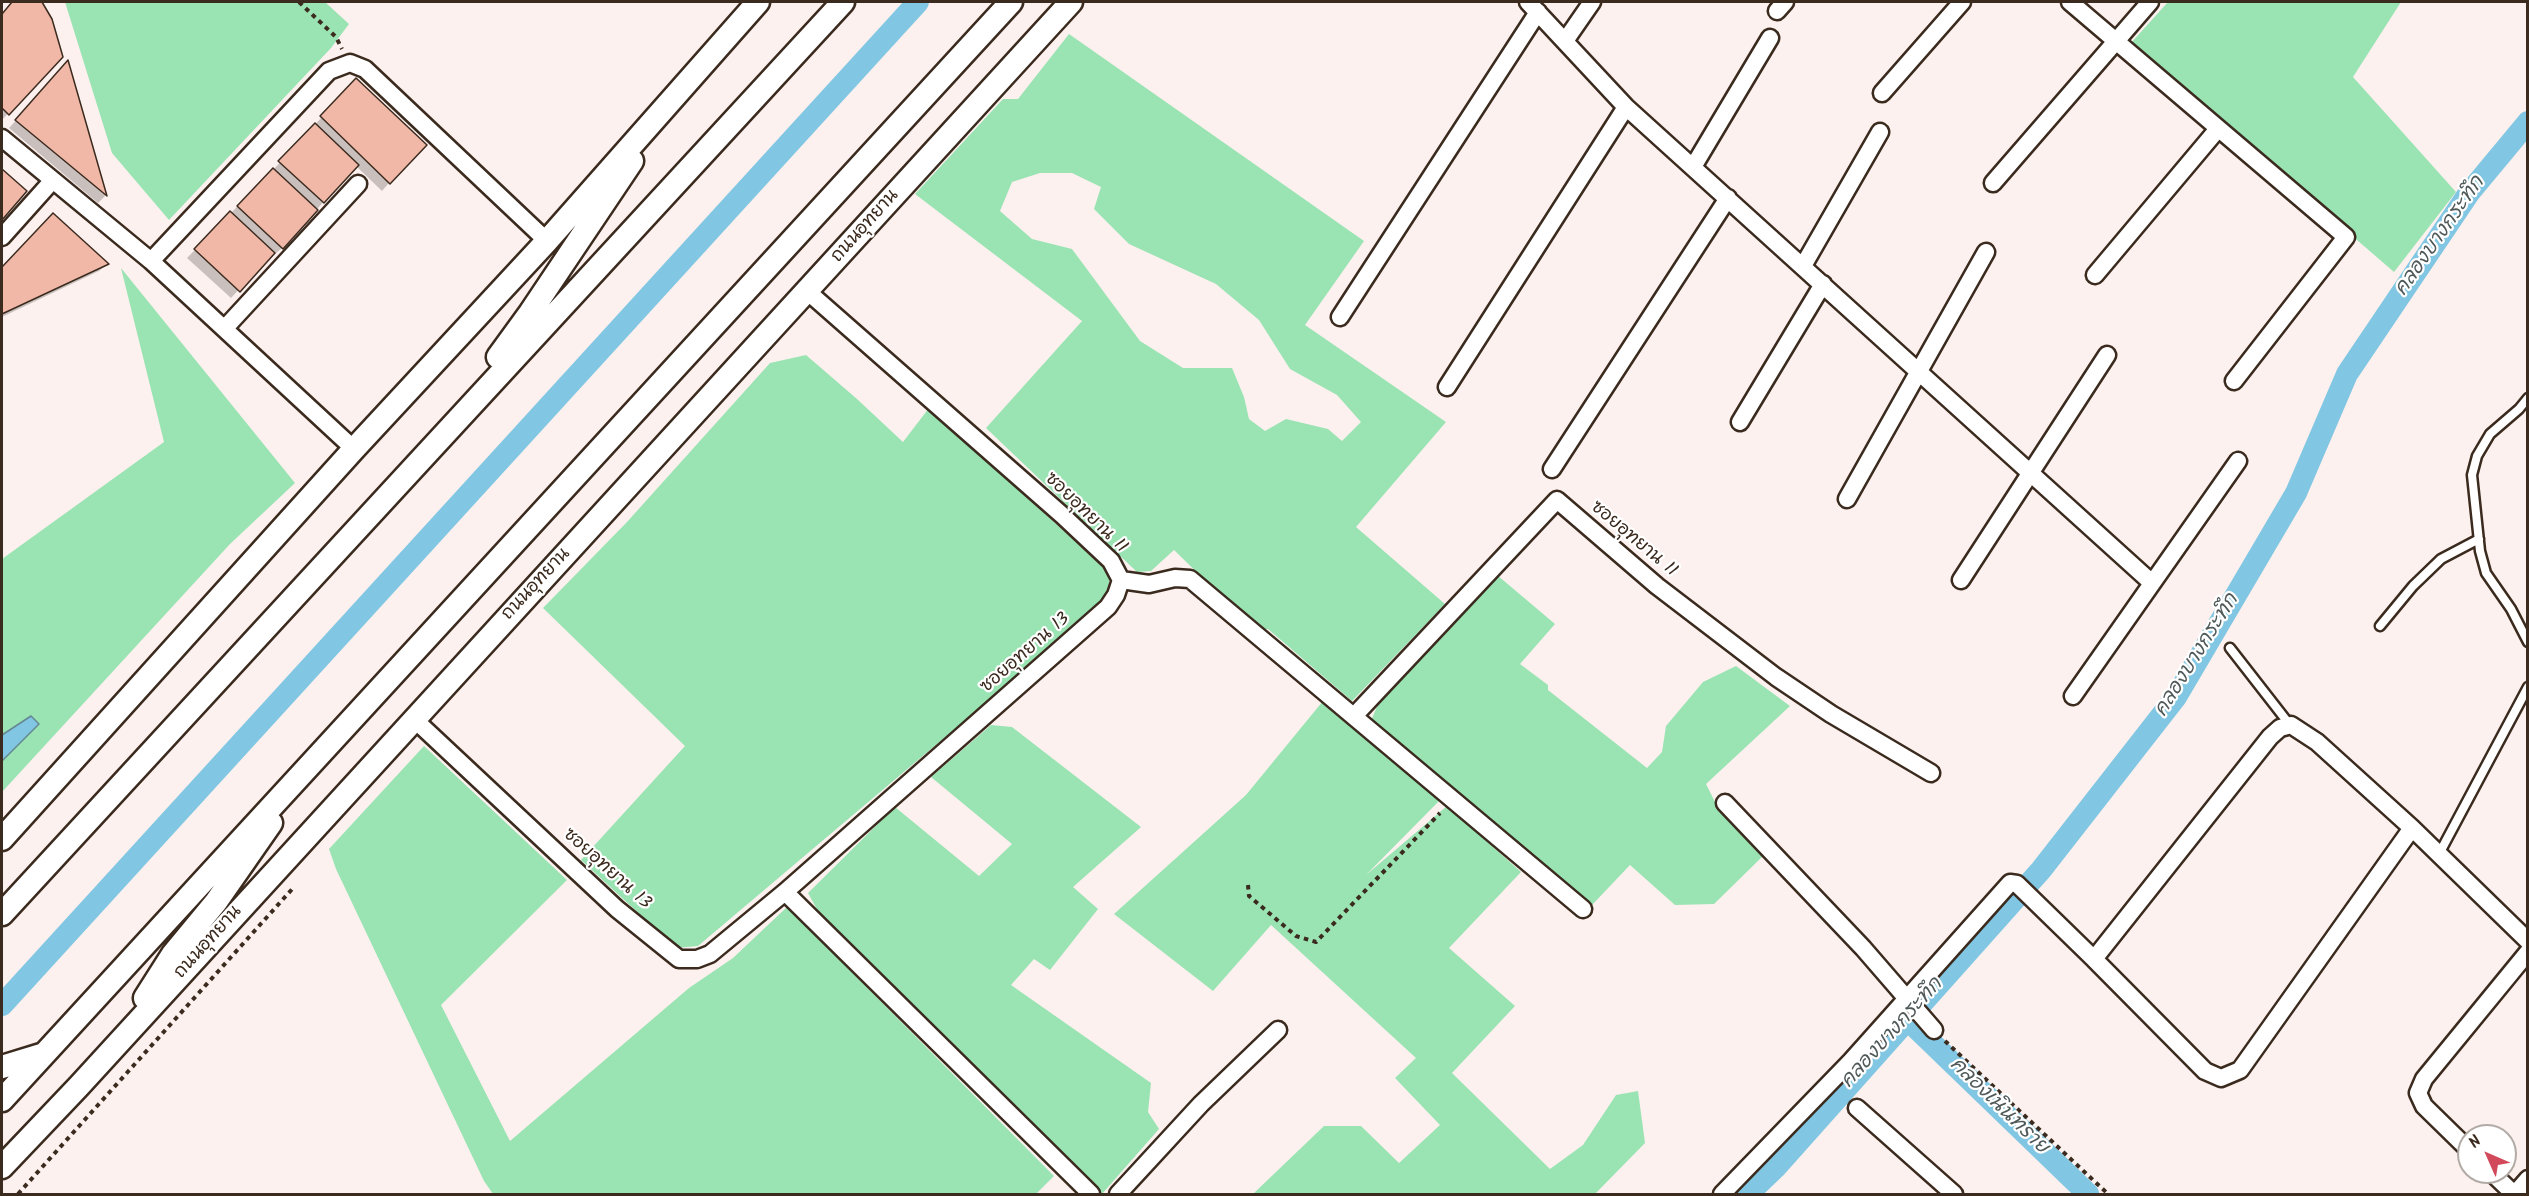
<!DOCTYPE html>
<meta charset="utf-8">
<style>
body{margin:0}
#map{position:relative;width:2529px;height:1196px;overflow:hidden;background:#fcf1ee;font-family:Kalam,sans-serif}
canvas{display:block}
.frame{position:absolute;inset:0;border:3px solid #3b2a1e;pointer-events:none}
.north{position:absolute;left:2457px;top:1124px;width:60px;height:60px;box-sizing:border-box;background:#fff;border:2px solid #b1aaa5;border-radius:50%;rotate:315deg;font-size:16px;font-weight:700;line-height:24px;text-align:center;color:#3b2a1e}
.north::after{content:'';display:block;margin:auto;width:21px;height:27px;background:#d1495b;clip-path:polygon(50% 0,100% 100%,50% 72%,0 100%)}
</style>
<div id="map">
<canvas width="2529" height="1196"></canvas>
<div class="frame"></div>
<div class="north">N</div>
</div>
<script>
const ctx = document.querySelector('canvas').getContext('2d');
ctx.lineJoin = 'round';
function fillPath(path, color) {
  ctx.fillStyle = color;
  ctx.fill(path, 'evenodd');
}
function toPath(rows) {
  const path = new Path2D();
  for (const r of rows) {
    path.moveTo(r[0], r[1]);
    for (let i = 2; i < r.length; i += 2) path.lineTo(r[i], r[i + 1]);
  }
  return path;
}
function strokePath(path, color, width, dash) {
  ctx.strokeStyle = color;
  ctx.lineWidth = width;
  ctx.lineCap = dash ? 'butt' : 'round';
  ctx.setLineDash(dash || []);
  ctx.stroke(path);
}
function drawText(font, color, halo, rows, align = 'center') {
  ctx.font = font + ' Kalam,"Playpen Sans Thai",sans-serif';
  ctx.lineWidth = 4.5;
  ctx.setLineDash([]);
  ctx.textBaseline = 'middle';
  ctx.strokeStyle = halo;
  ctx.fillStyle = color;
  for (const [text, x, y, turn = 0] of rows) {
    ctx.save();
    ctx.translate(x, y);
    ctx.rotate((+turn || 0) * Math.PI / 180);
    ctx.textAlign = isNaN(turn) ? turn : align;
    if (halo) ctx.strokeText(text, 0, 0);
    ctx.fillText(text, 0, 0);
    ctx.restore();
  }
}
const green = toPath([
 [65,2,325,2,349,24,331,48,169,220,112,153],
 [2168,2,2401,2,2353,77,2456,192,2394,272,2130,44],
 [1069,34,1364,241,1305,325,1446,422,1356,527,1445,604,1352,701,1268,629,1255,629,1174,550,1151,571,1137,572,986,428,1082,321,915,194,1003,99,1018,99],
 [1040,173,1072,173,1101,187,1094,209,1129,244,1216,284,1259,320,1290,369,1337,395,1361,422,1342,441,1328,429,1286,419,1265,431,1249,419,1244,397,1232,368,1183,368,1140,341,1072,249,1032,239,1000,211,1012,182],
 [121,268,295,483,230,544,2,792,2,761,39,724,31,717,2,735,2,559,164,442],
 [806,355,857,399,903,442,929,408,1102,566,1110,575,1108,591,1093,612,698,946,676,948,581,860,685,746,543,608,627,522,770,363],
 [1497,575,1555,624,1520,664,1548,685,1548,690,1647,768,1662,752,1666,726,1703,682,1736,666,1790,706,1706,784,1718,808,1763,856,1714,904,1675,905,1630,865,1592,905,1371,721,1378,704],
 [1323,701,1439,801,1366,875,1447,806,1521,872,1449,948,1515,1006,1452,1073,1550,1169,1583,1145,1616,1095,1638,1091,1645,1143,1595,1194,1253,1194,1324,1126,1361,1126,1399,1163,1440,1125,1395,1078,1416,1058,1271,925,1213,991,1114,914,1246,795],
 [991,725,1012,727,1141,827,1073,887,1098,909,1050,970,1034,959,1011,985,1151,1083,1148,1112,1159,1129,1102,1194,819,913,808,893,895,807,979,876,1012,844,931,777],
 [424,746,567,880,441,1005,510,1141,689,988,733,958,787,907,1054,1176,1036,1194,493,1194,484,1181,336,869,329,849]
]);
const water = toPath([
 [31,716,39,724,2,761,2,735,31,716]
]);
const shadow = toPath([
 [13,2,40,2,51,19,61,56,2,120,2,15],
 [68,63,105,196,98,203,9,128],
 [356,80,389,183,382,191,356,166,282,248,274,255,272,254,231,298,187,258,273,170],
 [2,171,25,191,2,217],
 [53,215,107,264,99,271,2,317,2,269]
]);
const canal = toPath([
 [2,1005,918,2],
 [1908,1020,2088,1194],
 [1748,1194,1777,1166,2041,870,2176,697,2296,493,2347,374,2469,193,2528,122]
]);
const building = toPath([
 [12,2,42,2,52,19,63,57,9,115,2,108,2,14,12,2],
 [68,60,107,196,15,120,68,60],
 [356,78,427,145,390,184,320,116,356,78],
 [315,123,359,165,324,203,278,161,315,123],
 [273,168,318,210,283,249,237,206,273,168],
 [2,169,27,191,2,220,2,169],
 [230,211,275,253,240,292,194,249,230,211],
 [53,213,109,264,2,314,2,267,53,213]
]);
const path = toPath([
 [299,2,336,37,342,49],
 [1248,885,1249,896,1296,936,1316,942,1440,813],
 [1945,1041,2108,1194],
 [18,1194,294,887]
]);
const lane = toPath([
 [2528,398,2519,409,2490,434,2477,456,2472,475,2480,551,2486,573,2511,609,2528,642],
 [2380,626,2413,586,2441,559,2479,539],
 [2230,648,2290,725],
 [2439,854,2528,687]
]);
const street = toPath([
 [1528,2,1626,107,2152,583],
 [2070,2,2346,237,2234,381],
 [1777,11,1785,2],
 [1565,41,1592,2],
 [1882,93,1962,2],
 [2,138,151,261,354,449],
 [1693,167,1770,38],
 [1993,183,2150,2],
 [2,237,53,180],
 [151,261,329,71,350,63,365,69,547,241],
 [1803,266,1880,132],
 [2095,275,2217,130],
 [807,291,1062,515,1111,561,1121,580,1149,584,1175,578,1190,579,1583,909],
 [1340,317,1538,12],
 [225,328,358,184],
 [1447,387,1626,107],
 [1740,422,1823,284],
 [1552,469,1728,198],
 [1847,499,1986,252],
 [1961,580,2107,355],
 [2073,696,2238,461],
 [1354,716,1557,500,1657,586,1776,677,1831,714,1931,773],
 [414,719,617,909,679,959,697,959,710,954,785,892,1108,607,1116,595,1121,580],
 [1725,803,1863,948,1934,1030],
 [2412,828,2240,1070,2221,1078,2205,1071,2094,959,2270,737,2280,728,2291,725,2317,742,2412,828,2528,941],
 [785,892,1091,1194],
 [1857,1108,1954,1194],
 [2469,1150,2424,1106,2418,1093,2424,1079,2528,952],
 [2491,1172,2514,1194],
 [1118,1194,1201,1104,1278,1030],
 [1722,1194,1851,1061,2010,883,2017,884,2094,959],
 [2515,1194,2528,1179]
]);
const secondary = toPath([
 [498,357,530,313,632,161],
 [2,839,354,449,547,241,758,2],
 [2,914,843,2],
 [145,998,173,954,216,902,271,823],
 [2,1067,41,1055],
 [2,1100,1011,2],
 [2,1167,79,1086,1071,2]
]);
const streetNames = [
 ["ถนนอุทยาน",866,227,-48],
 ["ซอยอุทยาน 11",1085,514,44],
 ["ซอยอุทยาน 11",1633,540,40],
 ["ถนนอุทยาน",537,585,-47],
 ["ซอยอุทยาน 13",1026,654,-41],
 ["ซอยอุทยาน 13",606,870,42],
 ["ถนนอุทยาน",209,943,-48]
];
const waterNames = [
 ["คลองบางกระทึก",2441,237,-55],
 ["คลองบางกระทึก",2198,656,-58],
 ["คลองบางกระทึก",1893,1034,-48],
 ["คลองเนินทราย",1998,1107,44]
];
fillPath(green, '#9ae3b3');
fillPath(water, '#81c6e2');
strokePath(water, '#658894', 1.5);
fillPath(shadow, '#0003');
strokePath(canal, '#81c6e2', 22);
fillPath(building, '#f1b8a8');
strokePath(building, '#3b2a1e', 1.5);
strokePath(lane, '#3b2a1e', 13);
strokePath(street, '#3b2a1e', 21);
strokePath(secondary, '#3b2a1e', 27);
strokePath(path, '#3b2a1e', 4, [4.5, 4.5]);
strokePath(lane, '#fff', 8);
strokePath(street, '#fff', 16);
strokePath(secondary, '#fff', 22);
drawText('18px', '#3b2a1e', '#fff', streetNames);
drawText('italic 20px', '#505959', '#fff', waterNames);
</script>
